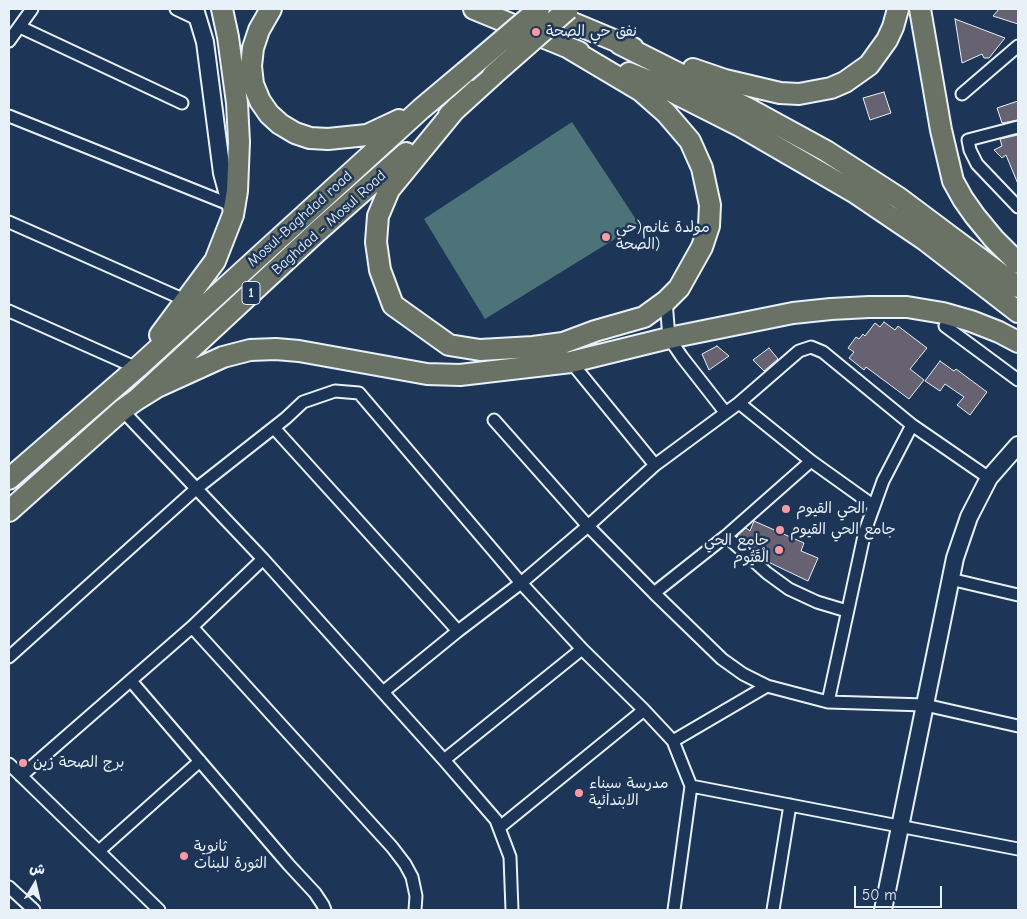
<!DOCTYPE html>
<meta charset="utf-8">
<style>
body{margin:0}
#map{position:relative;width:1027px;height:919px;overflow:hidden;background:#1d3557;font-family:"Comic Neue","Playpen Sans Arabic",sans-serif}
canvas{display:block}
.frame{position:absolute;inset:0;border:10px solid #e8f1f8;pointer-events:none}
.north{position:absolute;left:10px;top:859px;width:50px;height:50px;-webkit-text-stroke:4px #1d3557;paint-order:stroke;rotate:9deg;font-size:14px;font-weight:700;line-height:20px;text-align:center;color:#e8f1f8}
.north::after{content:'';display:block;margin:auto;width:18px;height:22px;background:#e8f1f8;clip-path:polygon(50% 0,100% 100%,50% 72%,0 100%)}
.scale{position:absolute;left:854px;top:886px;width:88px;height:22px;box-sizing:border-box;border:2px solid #e8f1f8;border-top:0;padding-left:6px;font-size:15px;line-height:18px;white-space:nowrap;color:#e8f1f8;-webkit-text-stroke:4px #1d3557;paint-order:stroke}
</style>
<div id="map">
<canvas width="1027" height="919"></canvas>
<div class="frame"></div>
<div class="north">ش</div>
<div class="scale">50 m</div>
</div>
<script>
const ctx = document.querySelector('canvas').getContext('2d');
ctx.lineJoin = 'round';
function fillPath(path, color) {
  ctx.fillStyle = color;
  ctx.fill(path, 'evenodd');
}
function toPath(rows) {
  const path = new Path2D();
  for (const r of rows) {
    path.moveTo(r[0], r[1]);
    for (let i = 2; i < r.length; i += 2) path.lineTo(r[i], r[i + 1]);
  }
  return path;
}
function strokePath(path, color, width, dash) {
  ctx.strokeStyle = color;
  ctx.lineWidth = width;
  ctx.lineCap = dash ? 'butt' : 'round';
  ctx.setLineDash(dash || []);
  ctx.stroke(path);
}
function drawText(font, color, halo, rows, align = 'center') {
  ctx.font = font + ' "Comic Neue","Playpen Sans Arabic",sans-serif';
  ctx.lineWidth = 5;
  ctx.setLineDash([]);
  ctx.textBaseline = 'middle';
  ctx.strokeStyle = halo;
  ctx.fillStyle = color;
  for (const [text, x, y, turn = 0] of rows) {
    ctx.save();
    ctx.translate(x, y);
    ctx.rotate((+turn || 0) * Math.PI / 180);
    ctx.textAlign = isNaN(turn) ? turn : align;
    if (halo) ctx.strokeText(text, 0, 0);
    ctx.fillText(text, 0, 0);
    ctx.restore();
  }
}
const green = toPath([
 [572,122,639,224,485,319,424,219]
]);
const building = toPath([
 [999,9,1018,9,1018,24,993,16,999,9],
 [955,19,1005,38,989,58,984,58,982,54,962,63,955,19],
 [884,92,891,113,870,120,863,98,884,92],
 [1018,101,1018,120,1002,123,997,108,1018,101],
 [1018,135,1018,184,1006,155,1002,158,994,150,1002,146,1000,139,1018,135],
 [884,322,895,330,898,326,927,348,910,369,924,380,909,399,866,367,864,370,849,358,854,352,848,348,856,337,859,339,863,334,865,336,875,323,880,327,884,322],
 [717,346,729,356,709,370,702,354,717,346],
 [769,348,778,359,764,371,753,360,769,348],
 [940,361,954,371,956,369,987,392,970,415,957,405,964,397,945,384,940,391,925,381,940,361],
 [754,521,804,543,801,551,818,558,808,581,764,560,737,536,746,528,750,531,754,521]
]);
const street = toPath([
 [176,9,199,20],
 [20,27,182,103],
 [9,41,32,9],
 [962,94,1018,46],
 [9,116,231,205],
 [1018,127,968,140,970,150,977,164,1018,207],
 [9,222,185,300],
 [666,301,669,338,682,357,725,412],
 [9,311,137,368],
 [945,326,1018,380],
 [571,362,655,465],
 [739,403,811,461,874,506],
 [122,410,263,559,444,760,496,820,510,857,512,910],
 [494,420,588,526,654,593,722,659,743,674,767,686,828,702,925,705,1018,726],
 [274,428,458,631],
 [726,536,767,573,789,589,817,602,847,611],
 [950,579,1018,595],
 [654,593,726,536,811,461],
 [192,627,392,847,405,864,412,877,416,896,415,910],
 [9,657,197,488,286,418,303,402,335,391,359,393,521,583,582,649,644,710,673,741,691,786,674,910],
 [131,681,289,865,315,893,323,905,325,910],
 [383,692,458,631,521,583,588,526,655,465,739,403,799,351,811,347,823,352,912,425,989,478],
 [828,702,865,531,883,481,912,425],
 [673,741,767,686],
 [444,760,582,649],
 [9,764,159,910],
 [21,776,192,627,263,559],
 [691,786,1018,849],
 [500,827,644,710],
 [99,851,200,761],
 [9,887,34,910],
 [773,910,790,805]
]);
const secondary = toPath([
 [195,9,205,42,222,173,232,210],
 [883,910,955,558,969,517,989,478,1018,445]
]);
const highway = toPath([
 [271,9,259,30,253,48,251,66,253,84,260,101,269,114,280,124,295,133,310,138,328,139,367,135,399,120],
 [474,9,579,52],
 [920,9,941,130,953,181,963,199,975,216,994,239,1018,263],
 [544,11,633,48],
 [620,44,751,110,826,151,899,198,1018,287],
 [693,69,725,80,780,93,799,94,831,88,845,82,869,65,887,40,893,27,898,9],
 [629,73,657,84,742,127,854,192,925,240,1018,312],
 [457,107,389,190,378,216,376,242,380,270,393,305,449,345,480,350,533,347,563,343,595,331,644,317,666,301,679,288,702,247,709,226,710,205,702,168,690,141,666,113,641,91,567,47],
 [449,115,493,75],
 [160,335,215,261,233,215,237,191,239,142,237,103,228,37,222,9],
 [136,400,157,387,223,357,250,350,276,349,299,351,427,374,460,375,571,362,669,338,793,313,831,309,869,307,907,307,943,313,971,321,999,332,1018,342],
 [9,479,137,368,421,109,465,72],
 [9,511,122,410,136,400,318,231,406,153]
]);
const highwayBridge = toPath([
 [465,72,539,9],
 [493,75,568,9]
]);
const markers = [
 [536,32,5,"#ff9aa2"],
 [606,237,5,"#ff9aa2"],
 [786,509,5,"#ff9aa2"],
 [780,530,5,"#ff9aa2"],
 [779,550,5,"#ff9aa2"],
 [23,763,5,"#ff9aa2"],
 [579,793,5,"#ff9aa2"],
 [184,856,5,"#ff9aa2"]
];
const shields = [
 [251,293,18]
];
const shieldNames = [
 ["1",251,293]
];
const poiNames = [
 ["نفق حي الصحة",546,32],
 ["مولدة غانم(حي",616,228],
 ["الصحة)",616,245],
 ["الحي القيوم",796,509],
 ["جامع الحي القيوم",790,530],
 ["جامع الحي",769,541,"right"],
 ["الْقَيُّوم",769,558,"right"],
 ["برج الصحة زين",33,763],
 ["مدرسة سيناء",589,784],
 ["الابتدائية",589,801],
 ["ثانوية",194,847],
 ["الثورة للبنات",194,864]
];
const streetNames = [
 ["Mosul-Baghdad road",300,219,-42],
 ["Baghdad - Mosul Road",329,223,-42]
];
fillPath(green, '#4c7478');
fillPath(building, '#666271');
strokePath(building, '#e8f1f8', 1);
strokePath(street, '#e8f1f8', 15);
strokePath(secondary, '#e8f1f8', 20);
strokePath(highway, '#e8f1f8', 24);
strokePath(street, '#1d3557', 11);
strokePath(secondary, '#1d3557', 16);
strokePath(highway, '#6a7266', 20);
strokePath(highwayBridge, '#e8f1f8', 24, []);
strokePath(highwayBridge, '#6a7266', 20);
for (const [x, y, r, color] of markers) {
  const dot = new Path2D();
  dot.arc(x, y, r, 0, 2 * Math.PI);
  ctx.fillStyle = color;
  ctx.fill(dot);
  strokePath(dot, '#1d3557', 2);
}
for (const [x, y, w] of shields) {
  const box = new Path2D();
  box.roundRect(x - w / 2, y - 11.5, w, 23, 4);
  ctx.fillStyle = '#1d3557';
  ctx.fill(box);
  strokePath(box, '#e8f1f8', 1);
}
drawText('bold 14px', '#e8f1f8', null, shieldNames);
drawText('15px', '#e8f1f8', '#1d3557', poiNames, 'left');
drawText('15px', '#e8f1f8', '#1d3557', streetNames);
</script>
